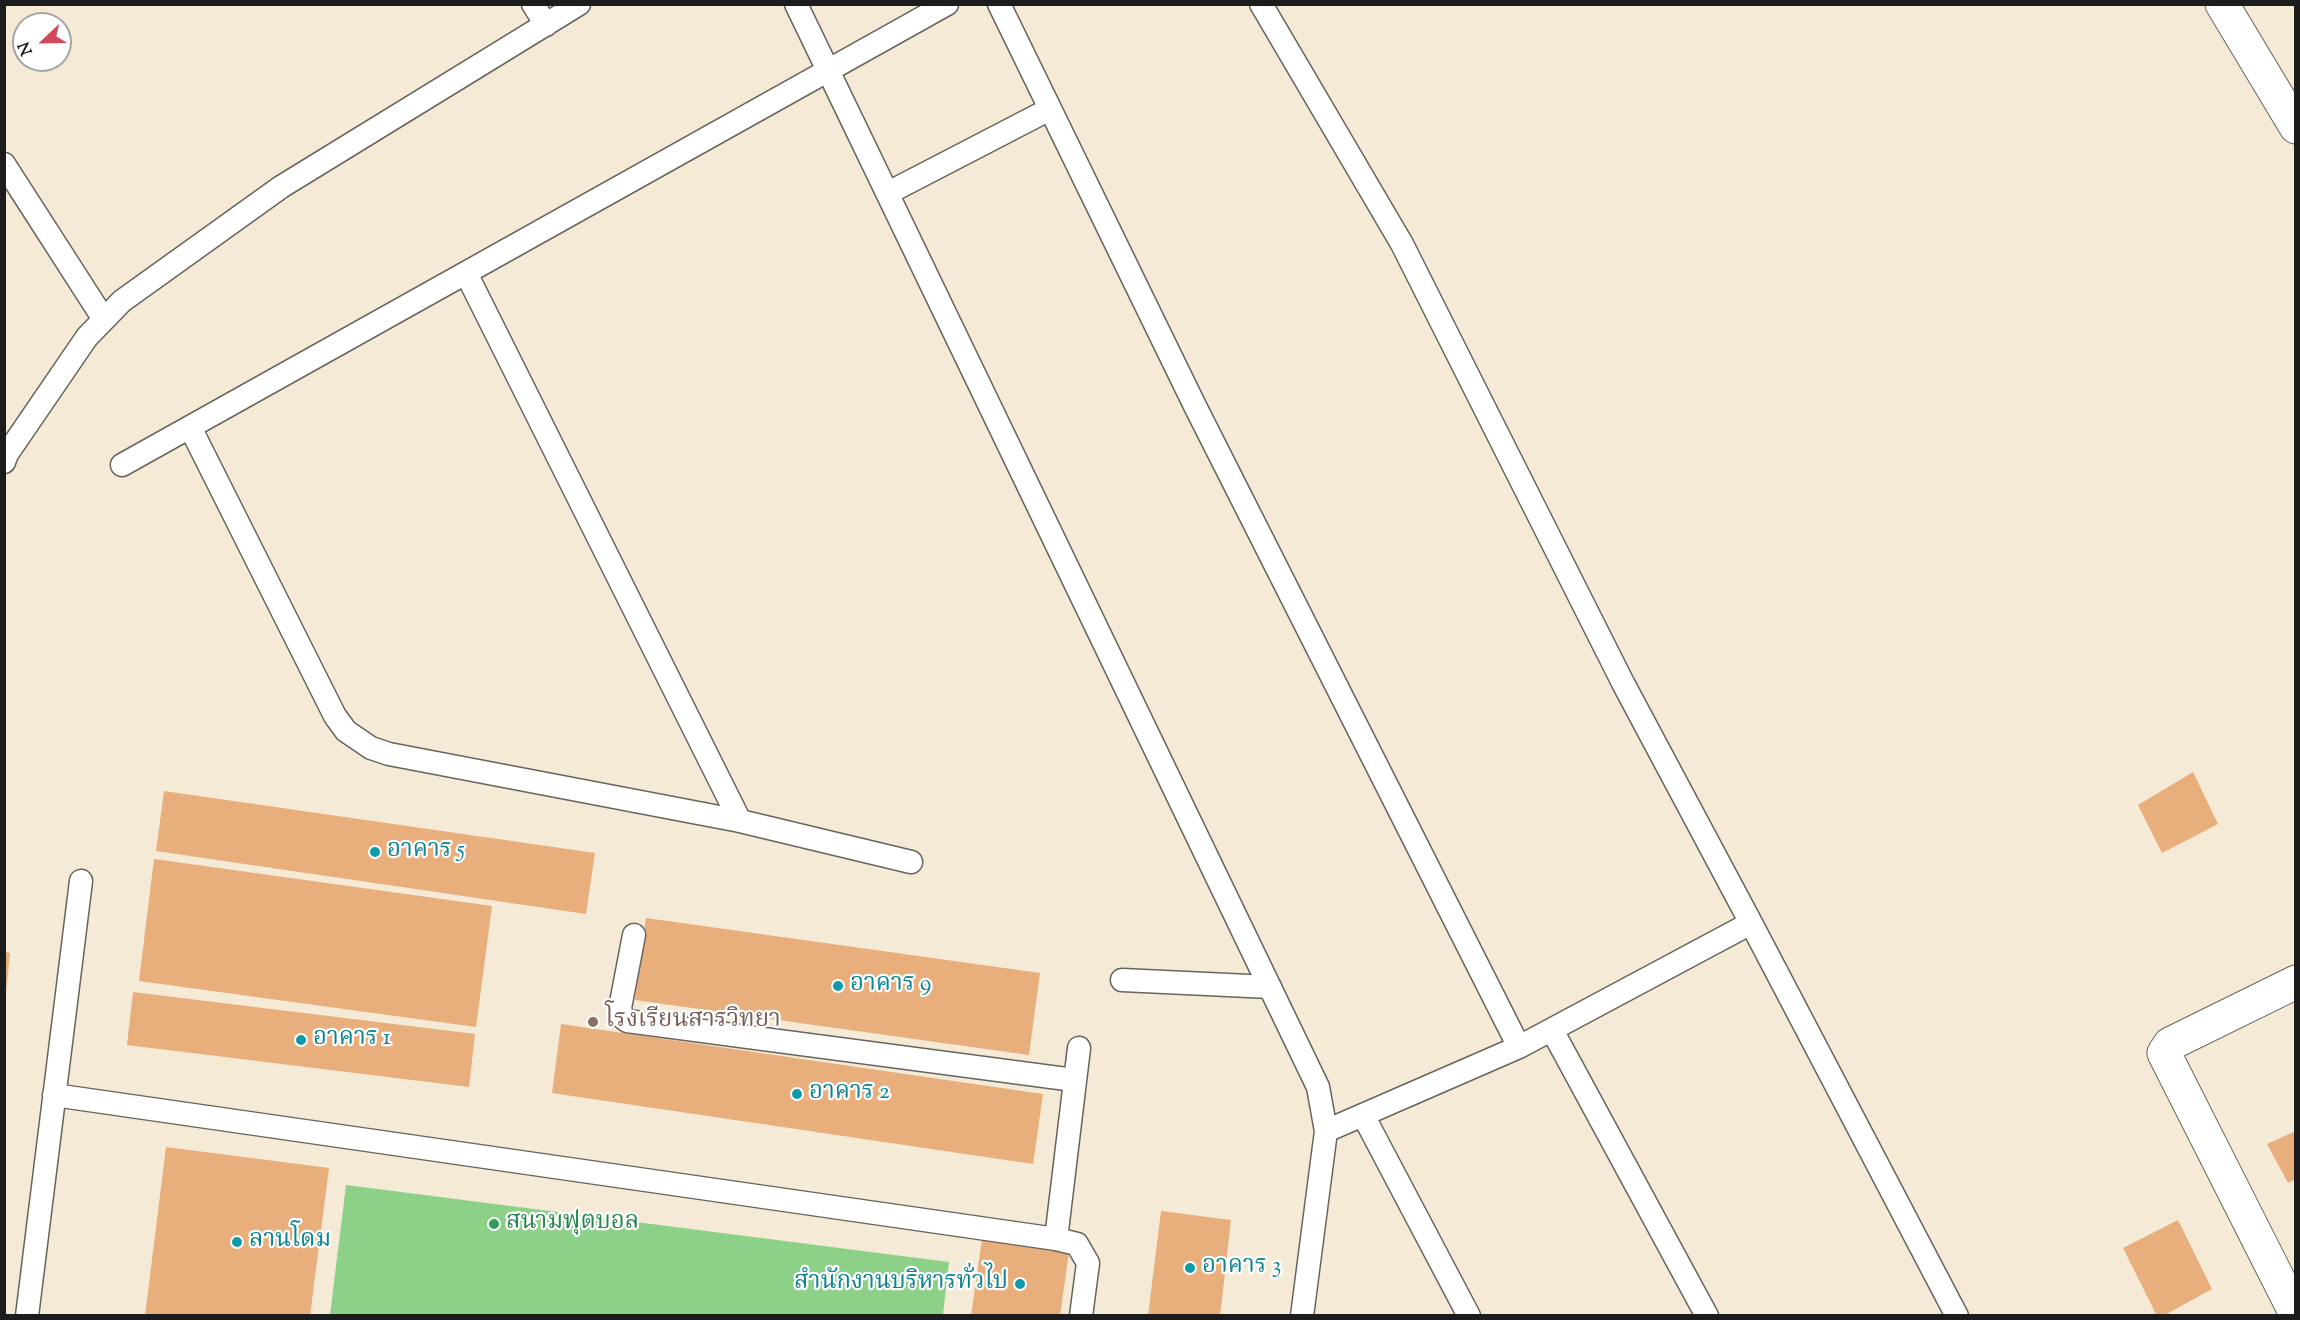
<!DOCTYPE html>
<meta charset="utf-8">
<style>
body{margin:0}
#map{position:relative;width:2300px;height:1320px;overflow:hidden;background:#f4ead6;font-family:"Sorts Mill Goudy",serif}
canvas{display:block}
.frame{position:absolute;inset:0;border:6px solid #1c1c1c;pointer-events:none}
.north{position:absolute;left:12px;top:12px;width:60px;height:60px;box-sizing:border-box;background:#fff;border:2px solid #a4a4a4;border-radius:50%;rotate:248deg;font-size:16px;font-weight:700;line-height:24px;text-align:center;color:#1c1c1c}
.north::after{content:'';display:block;margin:auto;width:21px;height:27px;background:#d1495b;clip-path:polygon(50% 0,100% 100%,50% 72%,0 100%)}
</style>
<div id="map">
<canvas width="2300" height="1320"></canvas>
<div class="frame"></div>
<div class="north">N</div>
</div>
<script>
const ctx = document.querySelector('canvas').getContext('2d');
ctx.lineJoin = 'round';
function fillPath(path, color) {
  ctx.fillStyle = color;
  ctx.fill(path, 'evenodd');
}
function toPath(rows) {
  const path = new Path2D();
  for (const r of rows) {
    path.moveTo(r[0], r[1]);
    for (let i = 2; i < r.length; i += 2) path.lineTo(r[i], r[i + 1]);
  }
  return path;
}
function strokePath(path, color, width, dash) {
  ctx.strokeStyle = color;
  ctx.lineWidth = width;
  ctx.lineCap = dash ? 'butt' : 'round';
  ctx.setLineDash(dash || []);
  ctx.stroke(path);
}
function drawText(font, color, halo, rows, align = 'center') {
  ctx.font = font + ' "Sorts Mill Goudy","Noto Serif Thai",serif';
  ctx.lineWidth = 4.5;
  ctx.setLineDash([]);
  ctx.textBaseline = 'middle';
  ctx.strokeStyle = halo;
  ctx.fillStyle = color;
  for (const [text, x, y, turn = 0] of rows) {
    ctx.save();
    ctx.translate(x, y);
    ctx.rotate((+turn || 0) * Math.PI / 180);
    ctx.textAlign = isNaN(turn) ? turn : align;
    if (halo) ctx.strokeText(text, 0, 0);
    ctx.fillText(text, 0, 0);
    ctx.restore();
  }
}
const green = toPath([
 [346,1185,949,1262,943,1315,330,1315]
]);
const building = toPath([
 [2193,772,2218,824,2162,853,2138,805],
 [164,791,595,853,586,914,156,851],
 [154,859,492,906,476,1027,139,981],
 [646,918,1040,973,1029,1055,635,1000],
 [4,952,10,953,6,993,4,993],
 [133,992,475,1034,469,1087,127,1045],
 [561,1024,1043,1094,1033,1164,552,1093],
 [2296,1131,2296,1179,2288,1183,2267,1144],
 [166,1147,329,1168,310,1316,145,1316],
 [1161,1211,1231,1220,1220,1316,1148,1316],
 [2178,1220,2212,1289,2163,1316,2157,1316,2123,1248],
 [982,1239,1069,1252,1060,1316,971,1316]
]);
const lane = toPath([
 [533,4,546,25],
 [796,4,1318,1087,1326,1131,1302,1316],
 [999,4,1195,406,1519,1047],
 [1261,4,1402,244,1623,683,1751,923,1957,1316],
 [4,164,103,318],
 [888,193,1050,109],
 [466,273,740,821],
 [190,427,335,716,346,731,371,748,389,754,740,821,911,862],
 [4,462,7,454,87,337,122,301,281,187,579,4],
 [122,465,947,4],
 [634,935,620,1008,622,1017,627,1021,1074,1080],
 [1122,980,1270,987],
 [1552,1030,1707,1316],
 [54,1095,1056,1239,1077,1244,1088,1263,1081,1316],
 [1363,1115,1469,1316],
 [1326,1131,1519,1047,1751,923],
 [1056,1239,1079,1048],
 [27,1316,81,881]
]);
const street = toPath([
 [2222,4,2296,127],
 [2296,982,2170,1044,2164,1053,2296,1314]
]);
const markers = [
 [375,852,6,"#0f9aa8"],
 [838,986,6,"#0f9aa8"],
 [593,1022,6,"#8d6e63"],
 [301,1040,6,"#0f9aa8"],
 [797,1094,6,"#0f9aa8"],
 [494,1224,6,"#2e9e5b"],
 [237,1242,6,"#0f9aa8"],
 [1190,1268,6,"#0f9aa8"],
 [1020,1284,6,"#0f9aa8"]
];
const cultureNames = [
 ["อาคาร 5",387,852],
 ["อาคาร 9",850,986],
 ["อาคาร 1",313,1040],
 ["อาคาร 2",809,1094],
 ["ลานโดม",249,1242],
 ["อาคาร 3",1202,1268],
 ["สำนักงานบริหารทั่วไป",1008,1284,"right"]
];
const educationNames = [
 ["โรงเรียนสารวิทยา",605,1022]
];
const leisureNames = [
 ["สนามฟุตบอล",506,1224]
];
fillPath(green, '#8dd088');
fillPath(building, '#e8ae7c');
strokePath(lane, '#68645d', 25);
strokePath(street, '#68645d', 35);
strokePath(lane, '#fff', 22);
strokePath(street, '#fff', 33);
for (const [x, y, r, color] of markers) {
  const dot = new Path2D();
  dot.arc(x, y, r, 0, 2 * Math.PI);
  ctx.fillStyle = color;
  ctx.fill(dot);
  strokePath(dot, '#fff', 2);
}
drawText('24px', '#0d838f', '#fff', cultureNames, 'left');
drawText('24px', '#785e54', '#fff', educationNames, 'left');
drawText('24px', '#27864d', '#fff', leisureNames, 'left');
</script>
